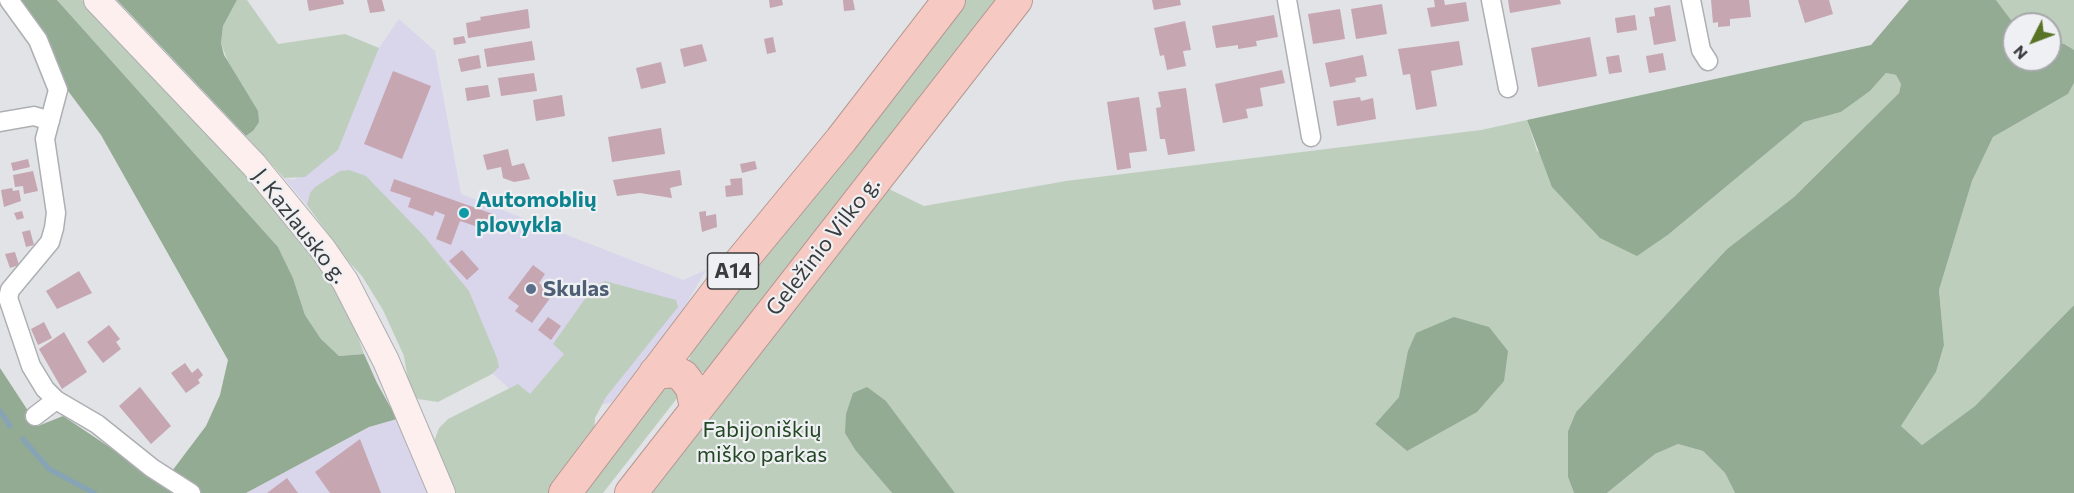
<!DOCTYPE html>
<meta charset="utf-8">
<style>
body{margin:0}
#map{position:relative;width:2074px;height:493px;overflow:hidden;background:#e1e3e6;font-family:Commissioner,sans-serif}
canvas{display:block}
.north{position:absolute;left:2002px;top:12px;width:60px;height:60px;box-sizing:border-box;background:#eef0f3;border:2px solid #a6a8aa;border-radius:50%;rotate:228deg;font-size:16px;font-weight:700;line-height:24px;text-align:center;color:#3a3b3c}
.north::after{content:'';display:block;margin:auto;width:21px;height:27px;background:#597326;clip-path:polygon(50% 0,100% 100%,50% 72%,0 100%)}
</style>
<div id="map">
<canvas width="2074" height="493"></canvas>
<div class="north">N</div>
</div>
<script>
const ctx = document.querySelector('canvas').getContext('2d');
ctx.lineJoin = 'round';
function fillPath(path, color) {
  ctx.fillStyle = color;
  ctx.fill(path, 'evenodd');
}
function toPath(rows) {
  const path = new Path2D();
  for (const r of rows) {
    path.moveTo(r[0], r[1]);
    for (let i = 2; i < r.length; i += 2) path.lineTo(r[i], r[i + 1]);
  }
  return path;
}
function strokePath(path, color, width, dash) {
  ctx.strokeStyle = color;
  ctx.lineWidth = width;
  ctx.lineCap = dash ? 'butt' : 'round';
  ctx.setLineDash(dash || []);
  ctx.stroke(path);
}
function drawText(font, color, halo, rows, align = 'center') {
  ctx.font = font + ' Commissioner,sans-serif';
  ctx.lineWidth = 4.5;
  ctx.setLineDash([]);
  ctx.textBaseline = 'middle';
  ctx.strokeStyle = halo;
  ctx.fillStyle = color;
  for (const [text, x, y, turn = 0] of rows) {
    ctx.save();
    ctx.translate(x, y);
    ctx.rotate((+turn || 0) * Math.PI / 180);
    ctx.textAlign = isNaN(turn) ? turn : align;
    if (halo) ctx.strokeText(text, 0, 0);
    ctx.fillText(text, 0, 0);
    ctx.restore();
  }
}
const commercial = toPath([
 [399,19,435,51,461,194,683,280,706,270,681,313,612,402,544,420,309,208,284,178,294,180,338,150,379,48],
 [397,419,432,493,246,493,370,427]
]);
const green = toPath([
 [57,0,82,0,260,185,301,235,348,309,364,354,339,356,321,339,305,315,293,278,278,247],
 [237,0,247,0,278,44,345,34,379,48,338,150,305,177,284,178,246,136,253,131,221,43,223,26],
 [962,0,999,0,709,372,701,372,692,367,689,360,691,352],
 [1996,0,2074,0,2074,50,2050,40,2050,24,2013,23],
 [1886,73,1896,75,1901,84,1899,93,1794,197,1727,249,1576,412,1568,431,1568,477,1574,493,955,493,886,401,856,451,892,493,651,493,887,188,924,206,1066,181,1481,130,1527,120,1537,151,1669,234,1804,122,1841,112,1870,91],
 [1399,397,1407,451,1375,424],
 [2074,83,2074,305,1975,406,1922,445,1901,426,1936,372,1944,345,1939,290,1972,181,1993,137,2068,94],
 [349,170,366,176,424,236,469,291,497,358,499,367,492,374,438,402,418,399,410,392,404,356,383,310,362,276,347,260,307,205,310,193,315,187,340,171],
 [605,281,676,300,678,307,606,397,595,418,594,435,552,493,450,493,432,447,439,428,448,419,518,384,530,394,564,354,553,344,594,286],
 [675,384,678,397,603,493,581,493,663,388],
 [1678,444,1703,451,1725,473,1735,493,1607,493,1655,454]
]);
const forest = toPath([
 [0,0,57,0,278,247,293,278,305,315,321,339,339,356,364,354,377,383,397,419,369,427,246,493,0,493,0,368,38,426,63,416,163,483,206,426,220,395,228,360,101,135],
 [117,0,237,0,223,26,221,43,224,55,258,111,259,122,253,131,246,136],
 [1909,0,1996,0,2014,24,2014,60,2050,60,2050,40,2064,44,2074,50,2074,83,2068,94,1993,137,1972,181,1939,290,1944,345,1936,372,1901,426,1922,445,1975,406,2074,305,2074,493,1735,493,1725,473,1703,451,1678,444,1655,454,1607,493,1574,493,1568,477,1568,431,1576,412,1727,249,1794,197,1899,93,1901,84,1896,75,1886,73,1870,91,1841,112,1804,122,1669,234,1637,256,1600,238,1552,187,1527,120,1871,45],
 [1454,317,1489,327,1508,351,1504,381,1477,412,1407,451,1375,424,1399,397,1408,351,1416,333],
 [867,387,886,401,955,493,892,493,856,451,845,433,846,414,853,393]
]);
const stream = toPath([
 [0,411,10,426],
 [23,439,49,469,94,493]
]);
const building = toPath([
 [307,0,343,0,344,4,309,11],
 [367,0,382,0,385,11,370,13],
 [769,0,782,0,783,5,770,8],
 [843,0,853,0,855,10,844,11],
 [1152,0,1180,0,1181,5,1154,10],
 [1434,0,1444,0,1445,5,1466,2,1469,21,1431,27,1427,8,1435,7],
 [1508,0,1560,0,1561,4,1510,13],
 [1711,0,1749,0,1751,17,1730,19,1730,26,1718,27,1718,22,1713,23],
 [1798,0,1829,0,1833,14,1805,23],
 [1382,4,1387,34,1356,39,1351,9],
 [1670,5,1676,41,1654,45,1649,17,1655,16,1654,8],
 [528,9,530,28,468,38,466,23,481,20,480,17],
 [1340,9,1345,39,1313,44,1308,14],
 [1274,15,1278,37,1256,41,1257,46,1238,49,1238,45,1216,48,1212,26],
 [1635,15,1637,30,1617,33,1615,18],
 [1185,21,1191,50,1183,51,1186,66,1167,70,1164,55,1160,56,1154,28],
 [464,36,466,43,454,45,453,38],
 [773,37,776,52,767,54,764,39],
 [1590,37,1597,76,1538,87,1531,48],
 [532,41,535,60,487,67,484,49],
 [1459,41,1463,65,1431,71,1437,106,1416,110,1410,74,1403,75,1398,49],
 [702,44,707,61,684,67,680,49],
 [1663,53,1666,70,1649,73,1646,56],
 [479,55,481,68,461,72,458,59],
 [1363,55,1367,76,1355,78,1356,82,1330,87,1325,63],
 [1619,55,1622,72,1609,74,1606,57],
 [661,62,666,83,641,89,636,68],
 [1282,70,1285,83,1260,88,1263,106,1246,109,1248,118,1223,123,1215,84],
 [393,71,431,86,402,159,364,144],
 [534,73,537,91,501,96,498,78],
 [488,85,490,97,467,101,465,88],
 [1186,88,1195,151,1168,155,1165,139,1160,139,1156,108,1161,107,1158,92],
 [562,95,565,116,536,121,533,100],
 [1139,97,1147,151,1129,153,1131,168,1117,170,1107,102],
 [1360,97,1361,101,1373,98,1376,119,1337,126,1333,101],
 [661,128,665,154,612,162,608,137],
 [508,149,512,166,524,163,530,179,514,182,503,178,501,167,487,170,483,155],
 [28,159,30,167,13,171,11,163],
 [755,161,757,169,742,173,740,164],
 [680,170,682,185,670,188,672,198,640,193,617,196,613,180],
 [33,171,38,191,24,194,23,186,15,187,13,175],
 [742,178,743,195,726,197,725,186,731,185,730,179],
 [394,179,493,214,478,227,460,221,451,245,436,239,445,215,435,211,433,216,408,207,411,198,390,191],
 [12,188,13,191,19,190,21,201,4,207,1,190],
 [22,211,24,218,17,220,14,213],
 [706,211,706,216,716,214,717,227,702,232,699,212],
 [30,230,34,245,26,247,22,232],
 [462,250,479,269,467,280,449,261],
 [15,252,19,265,10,268,5,254],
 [533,265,545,274,539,283,553,294,532,323,515,311,519,306,508,298],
 [79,271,92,293,57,309,46,291],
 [548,317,561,326,551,340,538,330],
 [44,322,52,338,38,345,31,329],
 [109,325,120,339,116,342,121,349,103,363,87,342],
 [64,332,87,372,62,389,39,349],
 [185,363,192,373,198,368,203,375,198,380,200,383,186,393,171,373],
 [140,387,171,426,151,444,119,406],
 [360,439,381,493,330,493,315,472],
 [287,478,298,493,267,493]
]);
const street = toPath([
 [9,0,38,40,58,90,45,139,56,213,54,228,50,242,10,290,8,298,31,366,45,389,56,400],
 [1287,0,1311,137],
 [1491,0,1508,88],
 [1691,0,1701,50,1708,61],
 [0,122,34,116,50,121],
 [35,416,56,400,97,424,152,468,191,493]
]);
const secondary = toPath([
 [97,0,254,165,322,248,345,281,386,361,442,493]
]);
const highway = toPath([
 [655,373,673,371,683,376,692,388,696,408],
 [565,493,733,271,841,140,949,0],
 [631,493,1016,0]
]);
const markers = [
 [464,213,6,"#0f9aa8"],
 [531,289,6,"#5c6f8a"]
];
const shields = [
 [733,271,51]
];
const shieldNames = [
 ["A14",733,271]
];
const cultureNames = [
 ["Automoblių",476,200],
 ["plovykla",476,225]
];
const streetNames = [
 ["J. Kazlausko g.",300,226,52],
 ["Geležinio Vilko g.",823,246,-52]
];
const serviceNames = [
 ["Skulas",543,289]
];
const parkNames = [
 ["Fabijoniškių",762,430],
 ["miško parkas",762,455]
];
fillPath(commercial, '#d9d6ec');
fillPath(green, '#becebd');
fillPath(forest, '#93aa93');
strokePath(stream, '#86a4b5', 5);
fillPath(building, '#c6a6b1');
strokePath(street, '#adafb2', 21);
strokePath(secondary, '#adafb2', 28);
strokePath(highway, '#b49893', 34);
strokePath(street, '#fff', 18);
strokePath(secondary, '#fcefed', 26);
strokePath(highway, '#f6cac2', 32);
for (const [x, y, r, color] of markers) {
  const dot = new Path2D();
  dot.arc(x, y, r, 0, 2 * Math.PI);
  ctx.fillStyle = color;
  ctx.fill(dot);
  strokePath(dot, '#eef0f3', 2);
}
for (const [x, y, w] of shields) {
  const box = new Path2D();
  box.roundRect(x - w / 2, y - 18, w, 36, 4.5);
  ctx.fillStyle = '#eef0f3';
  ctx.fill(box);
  strokePath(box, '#3a3b3c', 1.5);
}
drawText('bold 21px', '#3a3b3c', null, shieldNames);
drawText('bold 22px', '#0d838f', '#eef0f3', cultureNames, 'left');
drawText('22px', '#3a3b3c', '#eef0f3', streetNames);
drawText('bold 22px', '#4e5e75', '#eef0f3', serviceNames, 'left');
drawText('22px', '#234623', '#eef0f3', parkNames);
</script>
